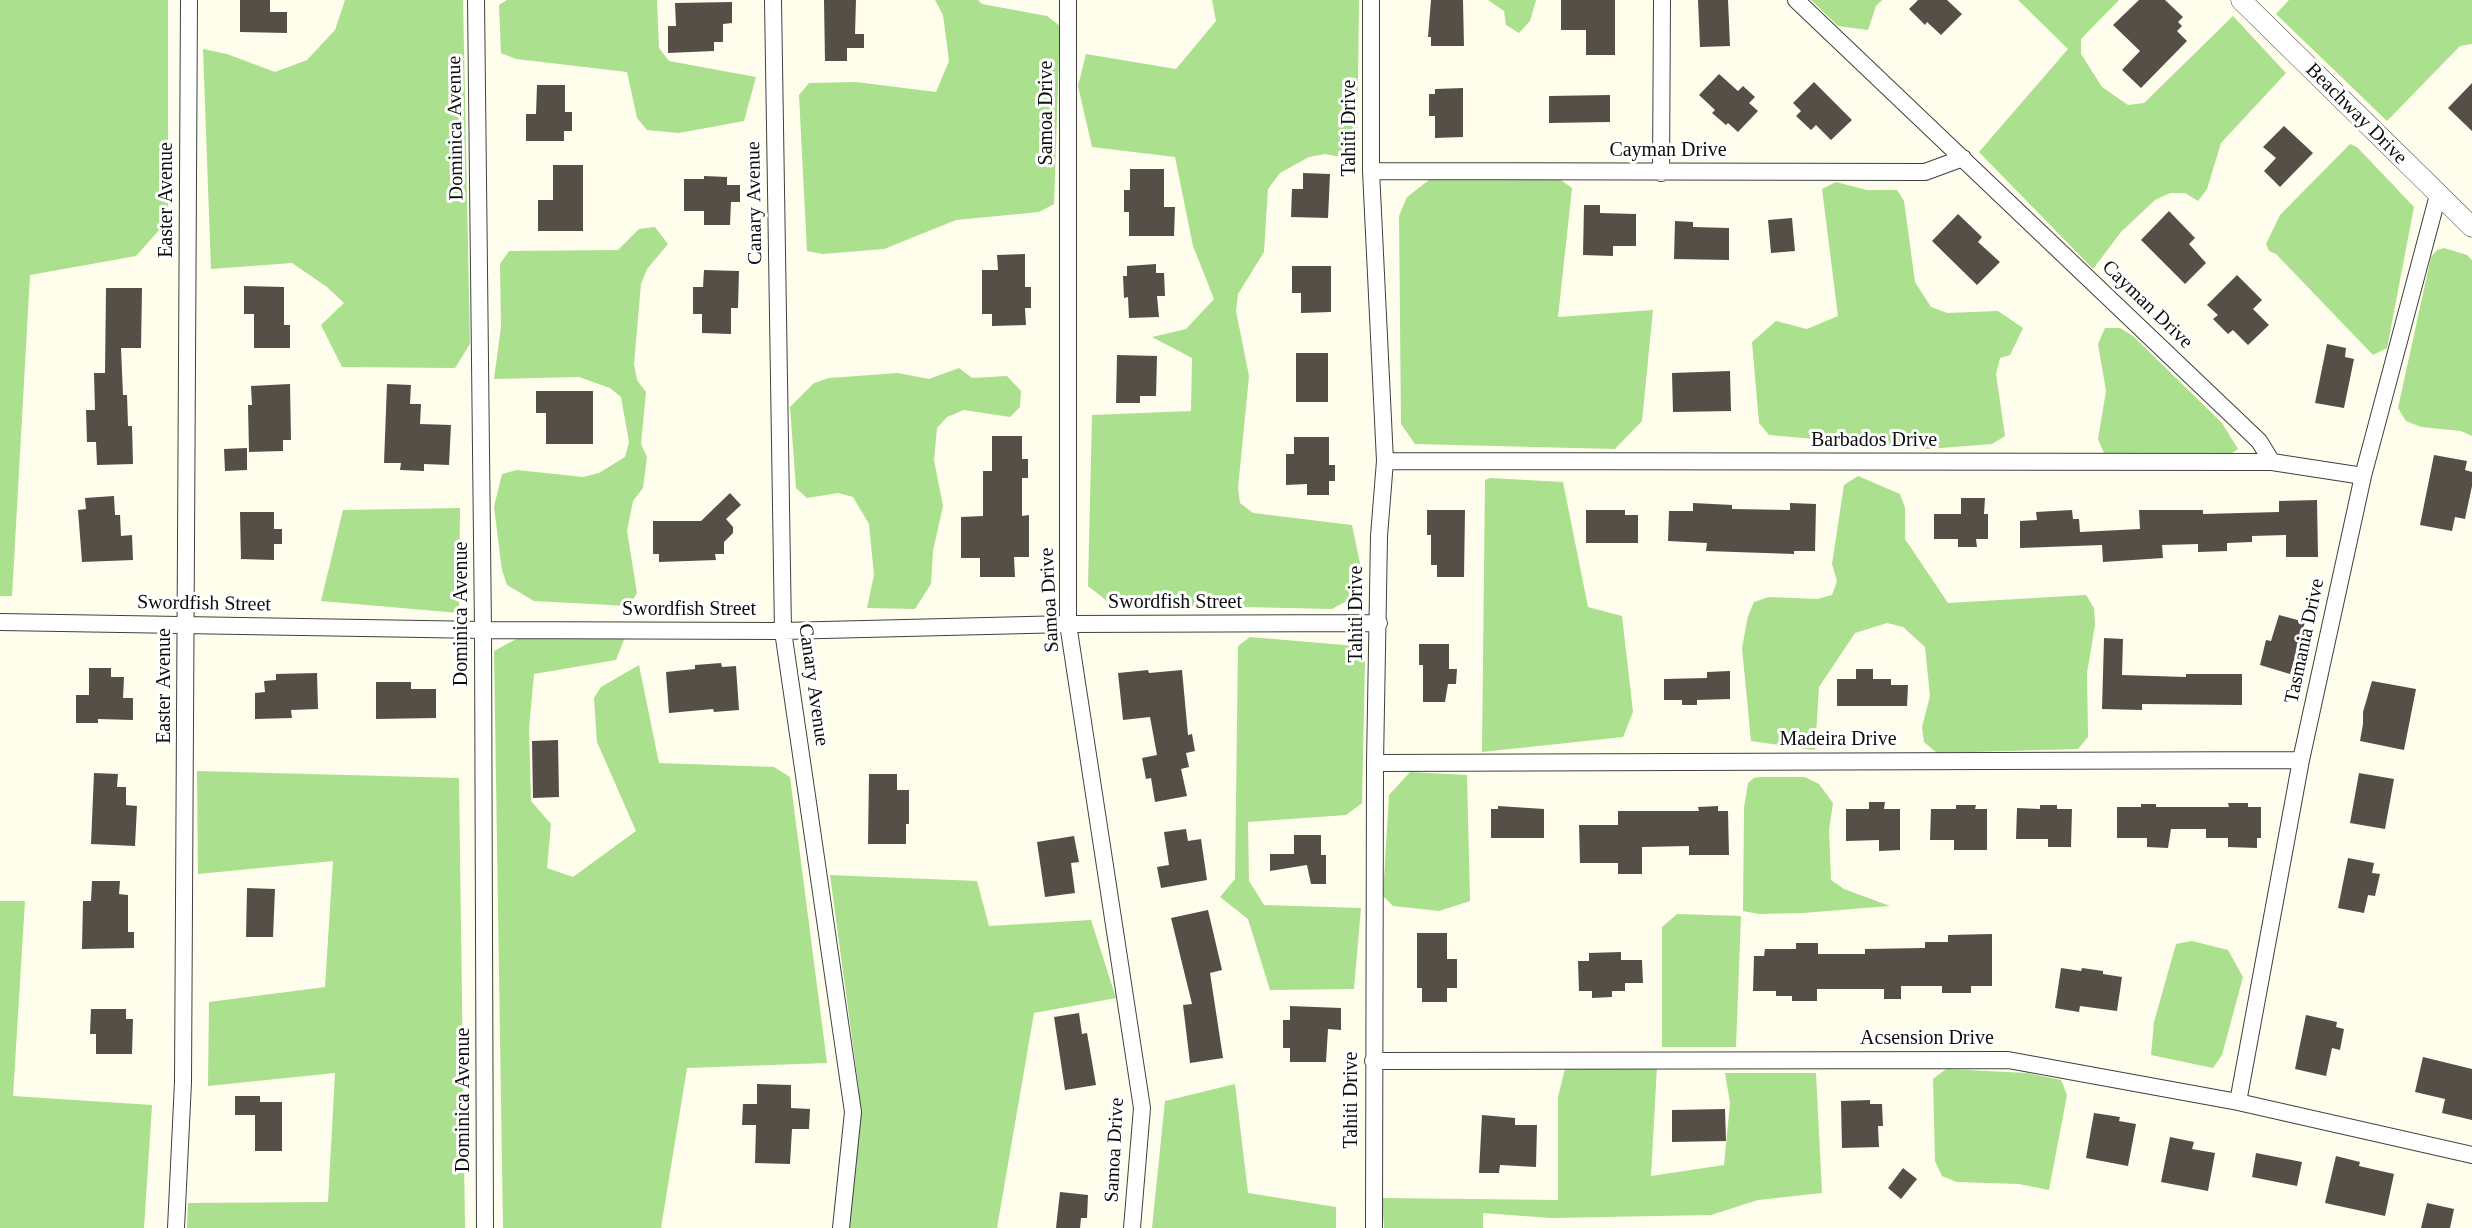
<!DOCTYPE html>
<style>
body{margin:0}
canvas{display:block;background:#fffdec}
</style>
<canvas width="2472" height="1228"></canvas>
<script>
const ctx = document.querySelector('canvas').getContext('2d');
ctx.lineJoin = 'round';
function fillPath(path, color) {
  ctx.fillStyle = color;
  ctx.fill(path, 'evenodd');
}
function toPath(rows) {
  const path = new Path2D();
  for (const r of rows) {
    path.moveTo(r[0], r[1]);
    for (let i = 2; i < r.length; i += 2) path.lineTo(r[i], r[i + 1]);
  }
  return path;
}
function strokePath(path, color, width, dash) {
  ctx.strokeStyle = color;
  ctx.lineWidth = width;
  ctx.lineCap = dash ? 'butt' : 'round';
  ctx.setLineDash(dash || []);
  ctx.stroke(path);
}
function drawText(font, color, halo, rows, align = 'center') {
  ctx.font = font + ' "Times New Roman",serif';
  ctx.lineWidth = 6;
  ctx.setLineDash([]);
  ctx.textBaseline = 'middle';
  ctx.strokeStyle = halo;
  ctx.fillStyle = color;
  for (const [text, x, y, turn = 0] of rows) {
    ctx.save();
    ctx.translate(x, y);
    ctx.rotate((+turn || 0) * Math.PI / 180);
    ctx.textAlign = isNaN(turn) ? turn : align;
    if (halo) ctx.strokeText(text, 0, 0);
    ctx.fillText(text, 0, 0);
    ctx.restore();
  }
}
const forest = toPath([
 [0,0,168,0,168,220,136,256,30,275,12,596,0,596],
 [345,0,463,0,470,344,455,368,342,367,321,325,344,303,327,287,292,263,211,269,203,49,227,54,275,72,307,60,335,30],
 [507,0,657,0,659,48,669,61,756,77,744,121,679,133,647,130,637,118,627,72,516,59,501,53,499,5],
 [935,0,978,0,982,4,1047,16,1060,26,1054,204,1039,212,956,220,884,249,822,254,807,251,799,95,809,83,856,82,936,92,949,61,943,15],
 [1212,0,1359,0,1357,160,1325,154,1309,157,1280,173,1268,189,1264,252,1238,294,1236,311,1249,376,1238,488,1240,503,1253,513,1352,525,1363,578,1348,600,1332,609,1111,604,1088,586,1092,415,1191,411,1192,358,1152,337,1186,329,1214,299,1193,246,1175,157,1092,147,1078,86,1086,54,1176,69,1216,21],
 [1488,0,1536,0,1530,21,1519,33,1506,25,1504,11],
 [1811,0,1882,0,1876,6,1868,30,1838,26],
 [2018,0,2119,0,2081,39,2081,54,2102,87,2128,105,2144,103,2233,16,2286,73,2221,143,2207,189,2198,201,2185,193,2170,193,2155,200,2121,232,2093,269,1979,152,2068,49],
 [2289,0,2472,0,2472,44,2460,46,2387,121,2276,14],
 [2350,144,2357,147,2414,207,2387,348,2373,355,2276,254,2269,251,2266,244,2280,215],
 [1558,178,1572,188,1558,317,1653,310,1642,421,1615,449,1415,444,1401,424,1399,216,1407,197,1429,180],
 [1836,182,1867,190,1897,190,1904,201,1915,282,1931,307,1947,313,1998,311,2023,328,2010,355,2000,358,1996,374,2005,436,1992,444,1928,449,1769,435,1759,423,1752,342,1776,321,1807,329,1838,316,1822,189],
 [655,227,668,244,647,269,641,284,634,364,637,380,646,392,641,444,647,457,643,488,633,501,627,531,637,593,629,606,534,601,507,585,502,570,494,507,502,474,517,470,583,477,599,473,625,457,629,442,621,397,610,388,579,377,494,379,501,327,500,264,509,251,618,250,639,229],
 [2444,248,2467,255,2472,260,2472,436,2461,431,2421,427,2406,421,2398,408,2431,257,2437,250],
 [2105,328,2120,328,2133,336,2222,423,2238,449,2212,467,2104,453,2098,439,2106,391,2098,344],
 [959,368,972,378,1007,376,1021,391,1020,407,1010,417,964,410,947,417,937,428,934,460,943,506,933,551,931,584,915,609,867,608,874,575,869,524,853,497,838,493,807,498,796,488,790,407,814,383,829,378,898,373,929,379],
 [1858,476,1900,494,1905,508,1905,539,1948,603,2086,595,2094,608,2095,625,2087,673,2088,737,2078,749,1937,753,1924,742,1922,727,1930,696,1925,647,1903,627,1887,623,1855,633,1819,687,1815,750,1751,741,1742,648,1748,616,1754,602,1769,597,1817,599,1832,595,1837,581,1832,564,1844,485],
 [1490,478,1563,482,1588,607,1622,616,1633,712,1623,737,1482,752,1485,480],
 [460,508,459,613,321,601,343,510],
 [522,636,625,637,616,660,534,674,529,728,531,801,551,824,547,868,573,877,636,831,597,742,594,698,601,687,639,665,659,763,774,767,790,777,827,1063,687,1068,661,1228,503,1228,494,651],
 [1250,637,1356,646,1365,661,1362,803,1346,815,1248,822,1249,881,1264,905,1361,908,1354,989,1270,990,1248,919,1220,897,1235,879,1238,646],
 [197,771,459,778,465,1228,187,1228,188,1203,328,1202,335,1073,208,1086,209,1002,325,987,333,861,198,874],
 [1410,772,1467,775,1470,901,1439,911,1393,906,1383,896,1389,795],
 [1761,777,1805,777,1819,784,1833,803,1829,830,1831,880,1844,889,1890,906,1803,913,1759,914,1743,911,1744,808,1748,783,1754,778],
 [830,875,977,881,989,926,1091,920,1116,998,1034,1013,997,1228,850,1228,859,1090],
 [0,901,25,901,13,1096,152,1105,144,1228,0,1228],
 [1677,914,1741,916,1736,1047,1662,1047,1662,927],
 [2192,941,2228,950,2243,977,2222,1055,2213,1068,2151,1055,2154,1022,2176,944],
 [1657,1066,1651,1176,1724,1165,1730,1103,1725,1073,1816,1073,1822,1193,1758,1200,1711,1215,1551,1218,1483,1213,1483,1228,1384,1228,1382,1198,1558,1200,1558,1097,1565,1069],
 [1946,1069,2027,1073,2061,1080,2067,1095,2049,1190,2019,1184,1957,1182,1942,1176,1935,1161,1933,1079],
 [1235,1084,1248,1193,1336,1207,1336,1228,1152,1228,1165,1101]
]);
const building = toPath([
 [240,0,270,0,270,12,287,12,287,33,240,32],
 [824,0,856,0,855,34,864,34,864,48,847,48,847,61,825,61],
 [1431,0,1463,0,1464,46,1431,46,1431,37,1428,37],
 [1561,0,1615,0,1615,55,1586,55,1586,30,1561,30],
 [1698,0,1728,0,1730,46,1700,47],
 [1918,0,1947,0,1962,14,1941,35,1927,22,1925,25,1909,9],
 [2139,0,2165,0,2183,17,2178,22,2182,26,2177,31,2187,41,2141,88,2122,70,2140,51,2113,25],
 [732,2,732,23,723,24,723,42,714,42,714,51,668,53,668,26,676,26,675,3],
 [1719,74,1738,91,1743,86,1755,97,1749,103,1758,111,1738,132,1728,123,1726,125,1712,113,1715,110,1699,95],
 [1814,82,1852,120,1831,140,1816,125,1811,130,1796,116,1801,111,1793,103],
 [2472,83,2472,131,2448,108],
 [537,85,565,85,565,112,572,112,572,131,564,131,564,141,526,141,526,114,536,114],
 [1463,88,1463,137,1435,138,1435,116,1429,116,1429,94,1435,94,1435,89],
 [1610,95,1610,122,1549,123,1549,96],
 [2284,126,2313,153,2280,187,2264,171,2276,158,2263,147],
 [553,165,583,165,583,231,538,231,538,200,553,200],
 [1130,169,1164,169,1164,207,1175,207,1174,236,1129,236,1129,212,1124,212,1124,190,1130,190],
 [1303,173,1330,174,1328,218,1291,217,1292,189,1303,189],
 [704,176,727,177,727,185,740,185,740,202,731,202,730,225,704,225,704,211,684,211,684,179,704,179],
 [1584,205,1600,205,1600,213,1636,214,1636,246,1613,246,1613,256,1583,255],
 [2169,211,2195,238,2189,244,2206,263,2185,284,2141,240],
 [1958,214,1982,237,1978,242,2000,262,1977,285,1932,241],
 [1792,218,1795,251,1771,253,1768,220],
 [1675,221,1693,222,1693,227,1729,228,1729,260,1674,259],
 [1025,254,1025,287,1031,287,1031,308,1025,308,1026,325,992,326,992,314,982,314,982,270,998,270,997,255],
 [1156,264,1156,273,1164,273,1165,296,1157,296,1159,317,1129,318,1128,297,1124,298,1123,276,1127,276,1127,266],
 [1292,266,1331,266,1331,312,1301,313,1301,293,1292,293],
 [704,270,739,271,738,308,731,308,731,334,702,333,702,314,693,314,693,287,703,287],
 [2237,275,2262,300,2253,309,2269,325,2248,345,2233,330,2228,334,2213,319,2218,315,2207,305],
 [244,286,284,287,284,325,290,325,290,348,254,348,254,314,244,314],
 [106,288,142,288,141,348,121,348,123,395,127,395,128,426,132,426,133,464,97,465,96,442,87,442,86,410,95,410,94,373,105,373],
 [2327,344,2346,348,2345,357,2354,359,2344,408,2315,403],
 [1296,353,1328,353,1328,402,1296,402],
 [1117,355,1157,356,1156,396,1140,396,1140,403,1116,403],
 [1730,371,1731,411,1673,412,1672,373],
 [290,384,291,440,283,440,283,451,249,452,248,405,252,405,251,386],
 [387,384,411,385,410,404,421,404,420,424,451,425,449,465,424,464,424,471,400,470,401,463,384,463],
 [536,391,593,391,593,444,546,444,546,413,536,413],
 [992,436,1022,436,1022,459,1028,459,1028,478,1022,478,1022,516,1029,515,1029,557,1014,557,1015,577,980,577,980,558,961,558,961,517,983,516,983,471,992,471],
 [1294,437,1329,437,1329,465,1335,465,1335,481,1329,481,1329,495,1307,495,1307,484,1286,485,1286,454,1294,454],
 [247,448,247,470,225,471,224,449],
 [2434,455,2467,461,2465,470,2472,472,2472,486,2465,519,2455,517,2452,531,2420,525],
 [730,493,741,505,726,519,733,527,733,533,724,542,724,554,715,554,716,560,659,562,659,554,653,554,653,521,701,521],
 [114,496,115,515,120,515,121,536,132,535,133,560,82,562,78,510,86,509,85,498],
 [1961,498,1985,498,1984,514,1988,514,1988,539,1976,539,1977,547,1958,547,1958,539,1934,539,1934,514,1961,514],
 [2317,500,2318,557,2286,557,2286,535,2252,536,2252,542,2227,543,2227,551,2198,552,2198,544,2162,545,2163,558,2103,562,2102,545,2020,548,2020,521,2037,520,2036,512,2072,510,2073,519,2079,519,2080,532,2140,529,2139,510,2203,510,2203,514,2279,512,2279,501],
 [1693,503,1732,505,1732,509,1790,510,1790,503,1816,504,1815,551,1794,551,1794,554,1706,551,1707,543,1668,541,1669,511,1693,511],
 [1427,510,1465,510,1464,577,1437,577,1437,565,1431,565,1431,535,1427,535],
 [1586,510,1625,510,1625,515,1638,515,1638,543,1586,543],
 [240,512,274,512,274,529,282,529,282,544,274,544,274,560,241,559],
 [2279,615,2305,622,2290,674,2260,665,2266,640,2271,641],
 [2104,638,2123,639,2122,675,2186,677,2186,674,2242,674,2242,705,2142,704,2142,710,2102,709],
 [1419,644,1449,644,1449,669,1457,669,1456,684,1448,684,1445,702,1423,702,1423,665,1419,665],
 [721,663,722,667,736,666,739,710,714,712,713,709,669,713,666,672,695,669,695,665],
 [89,668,111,668,111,677,124,677,123,698,133,698,133,720,98,719,98,723,76,723,76,695,89,695],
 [1856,669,1873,669,1873,679,1891,679,1891,685,1908,685,1907,706,1837,706,1837,679,1856,679],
 [1148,670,1149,673,1182,670,1188,735,1192,734,1195,751,1186,753,1189,767,1181,769,1187,796,1155,802,1151,778,1146,779,1142,758,1157,755,1150,717,1123,720,1118,673],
 [1730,671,1730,699,1697,700,1697,705,1682,705,1682,700,1664,700,1664,679,1707,678,1707,672],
 [317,673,318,709,291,710,292,718,255,719,255,693,265,692,264,681,276,680,276,674],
 [2372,681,2416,689,2404,750,2360,741,2363,724,2363,712],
 [376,682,411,682,411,689,436,689,436,718,376,719],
 [558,740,559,797,533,798,532,741],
 [94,773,118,774,117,787,126,787,126,805,137,806,135,846,91,844],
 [2359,773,2394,779,2385,829,2350,823],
 [869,774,897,774,897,790,909,790,909,824,906,824,906,844,868,844],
 [1869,802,1885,802,1884,809,1900,809,1900,850,1879,851,1879,840,1846,841,1846,809,1869,809],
 [2228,803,2248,803,2248,807,2261,807,2261,838,2257,838,2257,848,2228,847,2228,838,2206,838,2206,829,2171,829,2168,848,2147,847,2147,838,2117,838,2117,807,2141,807,2141,804,2156,804,2156,807,2229,807],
 [1956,805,1976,805,1975,809,1987,809,1987,850,1954,850,1954,840,1930,840,1931,809,1956,809],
 [2040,805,2057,805,2057,809,2072,809,2071,847,2048,847,2048,839,2016,839,2017,808,2040,809],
 [1498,806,1544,809,1544,838,1491,838,1491,809,1498,809],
 [1718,806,1718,811,1728,811,1729,855,1689,855,1689,846,1642,847,1642,874,1618,874,1618,863,1580,863,1579,825,1618,825,1618,811,1699,811,1698,807],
 [1186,829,1188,841,1201,839,1207,880,1161,888,1157,867,1169,865,1164,832],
 [1294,835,1321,835,1321,855,1326,855,1326,884,1311,884,1307,865,1270,871,1270,854,1294,854],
 [1074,836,1079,862,1071,863,1075,893,1045,897,1037,842],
 [2348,858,2374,863,2372,873,2380,874,2375,896,2368,895,2364,913,2338,908],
 [92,881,120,881,119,894,128,895,128,932,134,932,134,948,82,949,83,901,91,901],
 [247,888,275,889,273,937,246,937],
 [1208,910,1222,970,1210,973,1223,1058,1190,1063,1183,1005,1192,1004,1171,918],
 [1417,933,1447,933,1447,959,1457,959,1457,988,1447,988,1447,1002,1422,1002,1422,988,1417,988],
 [1992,934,1992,986,1971,986,1971,993,1942,993,1942,986,1901,986,1901,999,1884,999,1884,989,1817,989,1817,1001,1792,1001,1792,996,1776,996,1776,991,1753,991,1754,956,1764,956,1765,949,1796,949,1796,943,1818,943,1818,954,1865,954,1865,949,1925,948,1925,942,1948,942,1948,935],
 [1621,952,1621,960,1642,960,1643,983,1625,983,1625,991,1612,991,1612,997,1592,998,1592,991,1579,991,1578,961,1589,961,1589,953],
 [2061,968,2081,971,2082,968,2103,971,2103,974,2122,977,2117,1011,2080,1006,2079,1012,2055,1008],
 [1290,1006,1341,1008,1341,1030,1328,1029,1326,1062,1290,1062,1290,1048,1283,1048,1283,1020,1290,1020],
 [91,1009,126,1009,126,1019,133,1019,132,1054,96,1054,96,1034,90,1034],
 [1079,1013,1082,1034,1087,1033,1096,1085,1065,1090,1054,1017],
 [2306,1015,2337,1022,2336,1027,2344,1029,2340,1050,2332,1048,2326,1076,2295,1069],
 [2423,1057,2472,1069,2472,1120,2442,1113,2445,1099,2415,1092],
 [757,1084,791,1085,791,1108,810,1109,809,1129,792,1129,790,1164,755,1163,756,1125,742,1125,743,1104,757,1104],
 [235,1096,260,1096,260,1102,282,1102,282,1151,255,1151,255,1115,235,1115],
 [1870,1100,1870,1104,1882,1104,1883,1126,1878,1126,1879,1147,1842,1148,1841,1101],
 [1725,1109,1726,1141,1672,1142,1672,1110],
 [2094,1113,2120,1117,2119,1121,2136,1124,2128,1166,2086,1158],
 [1482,1115,1515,1118,1515,1125,1537,1125,1536,1167,1500,1165,1499,1173,1479,1173],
 [2170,1137,2194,1142,2192,1149,2215,1153,2208,1191,2161,1182],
 [2256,1153,2302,1162,2297,1186,2252,1177],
 [2336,1156,2360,1162,2359,1166,2394,1174,2385,1216,2325,1203],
 [1903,1168,1917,1179,1901,1199,1888,1188],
 [1060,1192,1088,1195,1087,1218,1081,1218,1080,1228,1056,1228],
 [2427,1203,2454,1209,2450,1228,2421,1228]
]);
const minor = toPath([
 [476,0,483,630,485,1228],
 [773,0,783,631,853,1112,841,1228],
 [1068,0,1068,624,1142,1108,1132,1228],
 [1371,0,1371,171,1385,461,1379,536,1375,763,1374,1228],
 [1796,0,2259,441,2272,462],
 [1371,171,1925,172,1963,158],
 [1661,173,1662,0],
 [1385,461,2272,462,2363,476],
 [0,622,483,630,783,631,1068,624,1379,623],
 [1375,763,2301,760],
 [1373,1061,2008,1060,2238,1102,2472,1155],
 [2238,1102,2301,760,2363,476,2438,195],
 [176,1228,183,1082,189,0]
]);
const tertiary = toPath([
 [2241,0,2472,227]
]);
const streetNames = [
 ["Samoa Drive",1047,113,-90],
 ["Beachway Drive",2356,114,45],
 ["Dominica Avenue",456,128,-91],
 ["Tahiti Drive",1350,128,-90],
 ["Cayman Drive",1668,151],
 ["Easter Avenue",167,200,-90],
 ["Canary Avenue",755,203,-91],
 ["Cayman Drive",2147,305,44],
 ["Barbados Drive",1874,441],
 ["Samoa Drive",1050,600,-93],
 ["Swordfish Street",1175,603],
 ["Swordfish Street",204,604,1],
 ["Swordfish Street",689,610],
 ["Dominica Avenue",462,614,-90],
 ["Tahiti Drive",1357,614,-90],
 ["Tasmania Drive",2305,641,-78],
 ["Canary Avenue",813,685,82],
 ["Easter Avenue",165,686,-90],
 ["Madeira Drive",1838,740],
 ["Acsension Drive",1927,1039],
 ["Dominica Avenue",464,1100,-90],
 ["Tahiti Drive",1352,1100,-90],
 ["Samoa Drive",1115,1150,-87]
];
fillPath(forest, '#abe08f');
fillPath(building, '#564f48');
strokePath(minor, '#404040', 18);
strokePath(tertiary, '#404040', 21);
strokePath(minor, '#fff', 16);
strokePath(tertiary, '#fff', 20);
drawText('20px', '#0d0d0d', '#fff', streetNames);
</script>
